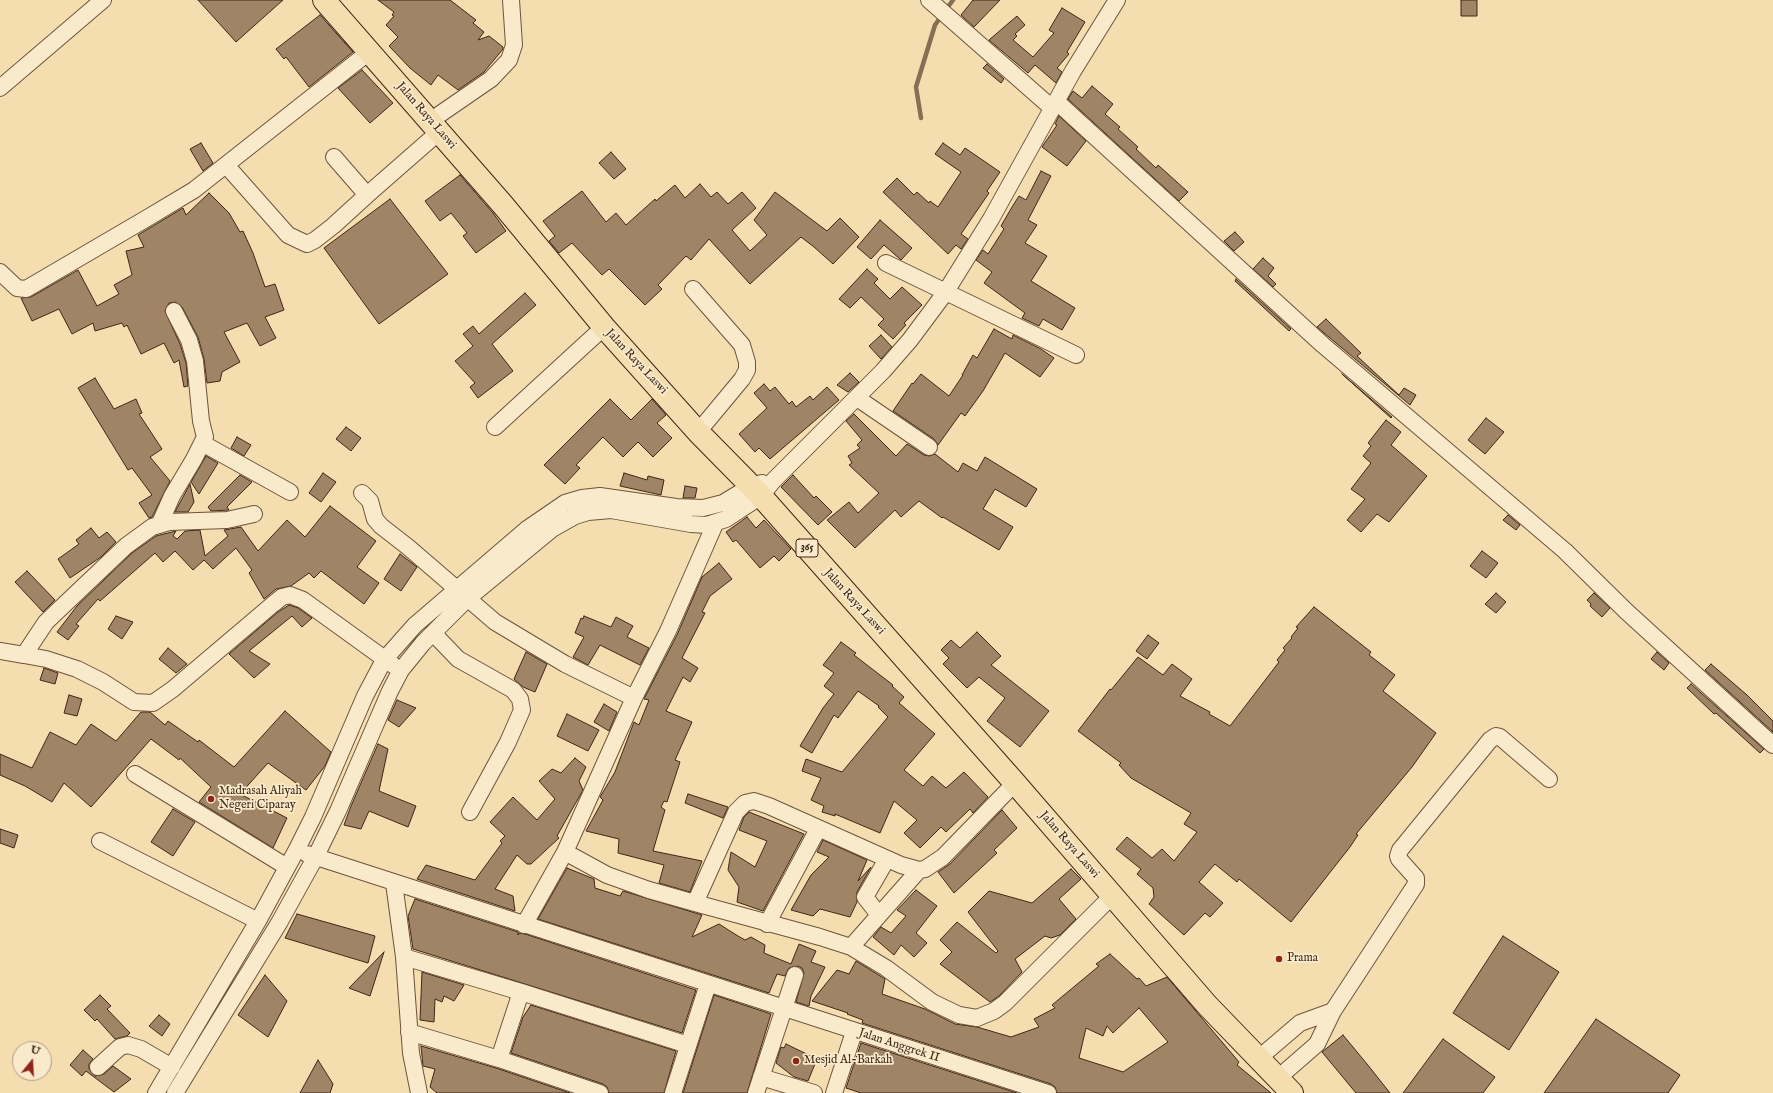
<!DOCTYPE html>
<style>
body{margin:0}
#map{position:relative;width:1773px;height:1093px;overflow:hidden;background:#f4deaf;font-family:"IM FELL English",serif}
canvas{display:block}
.north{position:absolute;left:12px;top:1041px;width:40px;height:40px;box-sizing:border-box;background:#f8eacb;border:1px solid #af9b83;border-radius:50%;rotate:18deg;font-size:11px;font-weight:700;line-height:16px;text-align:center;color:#422517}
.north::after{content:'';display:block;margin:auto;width:14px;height:18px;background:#8f2418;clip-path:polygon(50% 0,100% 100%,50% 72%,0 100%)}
</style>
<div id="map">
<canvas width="1773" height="1093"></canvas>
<div class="north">U</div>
</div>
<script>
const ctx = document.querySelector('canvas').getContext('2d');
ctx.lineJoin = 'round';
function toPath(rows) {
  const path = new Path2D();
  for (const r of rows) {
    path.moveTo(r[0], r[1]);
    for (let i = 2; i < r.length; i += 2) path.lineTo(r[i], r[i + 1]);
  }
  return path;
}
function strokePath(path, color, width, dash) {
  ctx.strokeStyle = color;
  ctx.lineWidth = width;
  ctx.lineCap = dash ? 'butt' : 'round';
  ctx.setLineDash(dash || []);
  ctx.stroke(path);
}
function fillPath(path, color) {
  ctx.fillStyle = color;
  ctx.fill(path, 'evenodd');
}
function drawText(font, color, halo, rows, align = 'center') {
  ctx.font = font + ' "IM FELL English",serif';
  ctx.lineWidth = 3.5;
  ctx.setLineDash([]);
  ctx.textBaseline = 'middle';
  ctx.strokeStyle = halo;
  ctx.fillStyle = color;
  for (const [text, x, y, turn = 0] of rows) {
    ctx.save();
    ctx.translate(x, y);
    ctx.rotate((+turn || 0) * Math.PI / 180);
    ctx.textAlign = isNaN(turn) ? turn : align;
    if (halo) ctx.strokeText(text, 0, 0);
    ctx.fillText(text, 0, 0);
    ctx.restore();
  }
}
const stream = toPath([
 [921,118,916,87,935,25,953,0]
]);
const building = toPath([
 [198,0,283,0,236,42,198,0],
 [378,0,450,0,476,20,473,23,484,32,478,40,489,36,503,47,503,49,484,72,458,90,438,75,431,85,410,68,389,46,398,37,386,25,394,16,392,15,394,12,378,0],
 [973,0,1000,0,974,27,961,15,973,0],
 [1461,0,1477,0,1477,16,1461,16,1461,0],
 [1062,8,1085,22,1067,52,1069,54,1057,68,1062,72,1056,83,1035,65,1028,73,989,40,1017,16,1025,25,1015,34,1017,36,1013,40,1033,57,1054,33,1049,30,1062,8],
 [320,15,353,52,309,87,286,57,284,59,276,49,320,15],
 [987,64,1004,79,1001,83,983,68,987,64],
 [362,70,393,103,370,123,338,88,362,70],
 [1092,86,1113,104,1105,114,1120,127,1118,129,1138,147,1136,149,1156,168,1158,165,1188,192,1179,201,1068,99,1073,91,1082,98,1092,86],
 [1059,116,1086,141,1067,166,1042,147,1057,125,1055,124,1059,116],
 [201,143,213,163,203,171,190,149,201,143],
 [943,143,960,155,965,148,1000,172,987,191,989,193,961,234,968,239,961,249,956,245,948,254,883,192,897,178,914,195,917,192,929,203,930,201,938,207,961,172,935,154,943,143],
 [611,152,626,169,614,179,599,163,611,152],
 [1041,171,1051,176,1028,220,1037,225,1025,243,1047,256,1031,281,1075,308,1062,330,1043,319,1039,326,1022,318,1025,313,984,283,992,272,976,260,983,250,988,254,1004,229,1001,226,1012,207,1019,196,1026,200,1041,171],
 [460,175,493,213,506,231,476,253,463,236,467,233,451,213,440,221,425,201,460,175],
 [700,184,711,197,717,192,728,204,742,192,756,208,732,230,750,251,767,235,754,220,775,192,827,231,840,218,859,237,833,264,814,247,801,237,750,284,709,239,691,260,686,256,658,285,662,289,645,305,609,269,602,275,572,243,559,253,549,241,555,236,543,221,582,191,606,222,616,213,626,225,655,199,656,201,675,185,685,198,700,184],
 [209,193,229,213,240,232,243,231,253,253,265,287,275,284,284,310,265,317,276,338,260,346,247,323,224,332,240,362,222,372,220,381,207,383,204,359,198,337,182,307,175,302,169,303,165,311,180,344,186,363,188,386,184,387,179,360,174,363,164,343,141,354,127,325,124,327,122,323,95,331,93,323,72,334,59,309,32,321,21,298,31,297,78,270,97,306,119,294,114,285,132,275,126,251,144,247,138,235,183,208,186,215,209,193],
 [390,199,448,274,379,324,324,248,390,199],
 [880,220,912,248,901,260,884,245,871,259,857,247,880,220],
 [1235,232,1244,242,1234,251,1224,241,1235,232],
 [1263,258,1274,268,1268,276,1276,284,1273,287,1253,269,1263,258],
 [867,269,878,279,874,283,890,299,902,287,922,305,904,323,906,325,893,339,878,325,884,319,861,297,850,308,839,299,867,269],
 [1236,279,1291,329,1289,331,1235,281,1236,279],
 [525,293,536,305,492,344,513,371,478,398,470,387,475,383,455,361,473,346,463,334,473,326,479,334,525,293],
 [1326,319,1361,353,1357,356,1399,395,1404,388,1416,395,1410,405,1317,327,1326,319],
 [994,329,1012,339,1013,335,1041,349,1054,358,1040,377,1005,353,983,391,965,416,961,413,938,445,934,439,893,411,912,383,913,384,921,374,949,396,963,375,962,375,973,355,977,358,994,329],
 [881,335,892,347,881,359,869,346,881,335],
 [850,373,859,382,848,392,837,385,850,373],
 [1342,374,1392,417,1391,418,1342,374],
 [95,378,114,409,136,399,142,413,139,414,162,449,150,457,170,481,152,517,149,518,139,503,152,495,132,468,128,470,78,388,95,378],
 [764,384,770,391,775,387,789,404,792,401,796,407,810,396,813,400,827,387,839,400,770,459,759,448,755,452,739,434,767,408,754,393,764,384],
 [610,399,631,420,652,399,666,415,657,423,672,438,653,457,638,442,623,457,603,437,576,465,580,468,565,484,544,465,610,399],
 [854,414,896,456,907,444,924,455,929,456,935,454,958,472,963,463,977,471,985,457,1037,489,1026,507,995,489,983,509,1013,527,999,550,943,517,942,518,919,501,901,517,895,510,855,548,827,520,849,502,858,513,879,493,849,465,852,463,848,456,860,448,857,445,862,440,846,421,854,414],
 [1486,418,1504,432,1485,454,1468,440,1486,418],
 [1386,420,1401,432,1391,445,1427,476,1389,522,1377,514,1361,532,1347,520,1365,499,1351,489,1371,463,1363,456,1371,446,1368,443,1386,420],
 [346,427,361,438,351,451,336,439,346,427],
 [237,437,251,445,244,456,231,448,237,437],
 [206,456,218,463,199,494,191,482,206,456],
 [323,473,336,482,321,502,309,493,323,473],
 [624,473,647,480,648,476,664,480,661,495,620,486,624,473],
 [240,475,252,482,227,507,229,510,211,511,208,507,240,475],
 [793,475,814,498,816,496,832,512,818,525,781,487,793,475],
 [190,484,194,502,188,512,175,512,190,484],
 [685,486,697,488,695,498,683,498,685,486],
 [330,506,376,541,357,567,379,583,364,604,321,571,314,578,309,573,291,586,276,589,264,599,249,573,252,570,236,548,213,569,204,560,193,570,175,551,163,562,155,553,100,601,98,599,76,624,79,626,68,640,57,632,77,606,132,553,156,536,176,531,173,536,177,539,185,531,200,530,205,556,228,536,224,530,241,527,258,551,287,520,305,537,330,506],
 [1508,515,1520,525,1516,530,1503,520,1508,515],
 [747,517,756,528,764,520,791,549,779,561,774,556,760,568,736,540,733,542,726,532,747,517],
 [91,528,99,538,107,532,116,542,101,557,70,578,58,559,79,544,76,540,91,528],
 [1482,551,1498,563,1486,578,1470,566,1482,551],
 [400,554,417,567,401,591,384,579,400,554],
 [719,563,732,579,710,596,702,612,705,613,682,658,698,668,690,682,683,677,666,711,692,722,675,760,680,762,667,802,664,801,661,807,665,810,653,851,702,861,690,892,659,883,664,865,618,853,619,839,586,831,603,800,600,797,615,772,634,722,639,725,649,700,644,699,677,635,702,577,719,563],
 [27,571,55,600,43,612,15,582,27,571],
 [1496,593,1506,602,1496,613,1485,604,1496,593],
 [1594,593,1610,608,1602,617,1590,606,1591,604,1587,600,1594,593],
 [289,605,298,608,312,618,302,627,292,616,249,651,270,664,254,678,229,654,278,612,289,605],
 [1314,607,1371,652,1369,655,1395,675,1383,691,1436,733,1412,767,1356,834,1358,835,1350,847,1291,922,1239,879,1237,882,1215,864,1199,882,1223,903,1210,917,1205,913,1184,935,1149,904,1154,897,1153,888,1137,874,1141,869,1116,849,1127,837,1152,858,1162,849,1174,861,1197,832,1184,824,1191,813,1131,778,1119,765,1121,763,1078,731,1110,689,1111,690,1138,657,1163,675,1172,664,1192,679,1180,696,1210,712,1209,714,1230,726,1279,662,1277,660,1285,650,1283,648,1292,638,1291,637,1298,628,1296,627,1314,607],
 [116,616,133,622,122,639,108,629,116,616],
 [584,616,611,627,616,617,633,626,627,637,649,648,640,665,600,645,588,665,573,657,584,637,575,633,581,618,583,619,584,616],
 [977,632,1001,656,991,665,1049,711,1020,747,987,721,1005,698,979,677,967,688,943,664,949,658,941,650,951,640,960,648,977,632],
 [1148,635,1159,643,1147,659,1136,651,1148,635],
 [841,642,856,653,854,655,893,685,892,686,904,697,899,703,935,734,904,770,923,786,932,776,946,788,964,772,988,797,973,813,970,809,946,832,941,827,920,848,904,833,917,820,894,801,880,833,835,814,835,816,822,812,824,806,811,800,821,778,802,771,806,759,842,772,888,717,878,707,879,706,858,691,838,718,834,715,812,753,800,746,823,708,834,694,824,686,834,673,823,665,841,642],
 [168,648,187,664,176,673,159,659,168,648],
 [526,652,547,664,535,692,523,687,514,679,526,652],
 [1657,652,1669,663,1664,670,1651,659,1657,652],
 [1711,664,1747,695,1773,721,1773,732,1705,670,1711,664],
 [44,668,58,673,55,684,40,680,44,668],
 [1691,684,1764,749,1760,753,1716,713,1714,714,1687,688,1691,684],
 [69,695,82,699,77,716,64,713,69,695],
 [397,700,416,708,399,727,388,720,397,700],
 [604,704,617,712,609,731,594,722,604,704],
 [285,711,331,752,325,766,306,790,268,763,240,794,287,818,273,848,199,802,211,787,180,758,179,760,151,739,91,807,64,783,52,802,25,786,0,775,0,754,32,768,50,732,76,745,91,724,116,741,141,712,150,712,165,725,168,721,198,742,199,740,234,767,285,711],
 [567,714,599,730,588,751,557,736,567,714],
 [378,744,388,749,379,791,416,806,408,827,369,811,361,829,344,825,351,806,378,744],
 [575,758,586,767,579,781,583,790,557,836,559,838,531,864,527,864,517,855,495,889,513,896,515,911,417,879,426,865,475,880,502,843,500,841,505,836,490,822,513,797,537,820,555,799,539,781,552,769,561,773,575,758],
 [688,794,728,807,723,818,685,803,688,794],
 [173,809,195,822,173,856,151,842,173,809],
 [1002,810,1017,828,994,850,997,853,954,893,938,872,950,864,1002,810],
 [749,812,804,834,763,911,737,902,739,887,728,870,731,852,755,867,767,841,739,830,744,817,749,812],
 [0,829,18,835,14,848,0,843,0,829],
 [823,840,867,860,858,881,871,867,857,892,857,902,850,917,820,909,813,916,791,910,811,875,829,857,817,852,823,840],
 [567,868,594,879,595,888,620,896,623,891,702,915,692,937,719,924,738,936,745,940,751,937,765,945,764,953,791,964,799,944,816,951,811,962,825,967,811,996,809,1006,796,1002,804,973,802,968,798,966,789,968,785,976,777,974,769,993,538,919,567,868],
 [1071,869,1081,879,1059,899,1076,919,1060,935,1051,938,1045,936,1015,959,1022,972,999,996,990,1002,940,964,952,952,940,940,957,922,996,953,998,951,968,912,989,891,1032,903,1071,869],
 [916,890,937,906,916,933,927,943,914,957,901,945,894,955,873,937,881,927,891,933,906,916,897,910,916,890],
 [415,899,518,932,518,935,519,933,525,934,696,990,682,1033,413,949,408,916,415,899],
 [297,914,375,936,368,963,285,938,297,914],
 [1503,936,1559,972,1509,1050,1453,1013,1503,936],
 [384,952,370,996,349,988,384,952],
 [1110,954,1137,979,1139,978,1146,986,1167,977,1239,1062,1237,1065,1271,1093,1057,1093,1055,1087,1051,1084,862,1023,863,1020,847,1014,848,1013,812,1001,837,970,849,974,856,961,885,979,882,994,925,1009,955,1024,977,1027,1011,1037,1039,1027,1034,1019,1055,1008,1052,1005,1099,966,1096,964,1110,954],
 [1139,1008,1168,1042,1123,1072,1079,1058,1086,1028,1103,1036,1107,1026,1113,1033,1139,1008],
 [422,972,464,985,454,1001,444,996,442,1002,435,999,434,1022,420,1020,422,972],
 [265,975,287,1001,268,1037,238,1015,265,975],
 [100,995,111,1006,107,1009,130,1033,127,1036,115,1039,97,1019,95,1021,84,1010,100,995],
 [714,995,771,1014,747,1093,683,1093,714,995],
 [531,1005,676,1051,664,1093,609,1093,607,1087,603,1084,511,1053,523,1017,531,1005],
 [159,1015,170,1024,162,1036,149,1026,159,1015],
 [1596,1019,1680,1075,1668,1093,1544,1093,1596,1019],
 [1343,1035,1367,1064,1390,1093,1356,1093,1322,1052,1343,1035],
 [1443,1039,1495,1077,1483,1093,1403,1093,1443,1039],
 [861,1043,1017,1093,861,1093,846,1088,861,1043],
 [786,1044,817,1059,808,1081,794,1077,776,1063,781,1047,784,1048,786,1044],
 [421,1046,496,1068,570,1093,437,1093,430,1087,435,1069,423,1066,421,1046],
 [83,1050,93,1059,89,1064,89,1069,95,1076,104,1074,113,1066,131,1079,114,1092,86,1071,82,1076,70,1065,83,1050],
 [318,1060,333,1084,330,1093,300,1093,318,1060]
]);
const minor = toPath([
 [929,0,1052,108],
 [0,88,103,0],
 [1056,101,1323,345,1565,551,1626,611,1773,745],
 [430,121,491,79,509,60,514,45,511,0],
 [334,157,367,195,439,132],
 [226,165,288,235,307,244,315,240,333,226,367,195],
 [886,263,1076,355],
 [0,272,17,288,26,289,149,217,194,190,369,52],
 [693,289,742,345,747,362,747,370,742,379,698,432],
 [857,398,929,447],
 [495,427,604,327],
 [202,443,290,492],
 [362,493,370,501,375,519,381,526,408,547,495,622,565,664,634,698],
 [160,523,172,496,194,459,205,437,201,421,195,361,189,340,174,311],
 [715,524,668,631,634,698,565,852,607,875,649,890,695,903,736,812,745,803,754,801,769,806,901,865,919,870,925,869,943,857,1015,783],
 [433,633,458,659,513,690,520,699,522,710,508,742,470,812],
 [0,651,24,655,46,622,126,546,152,527,169,522,227,520,254,514],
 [24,655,46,659,77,669,103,682,134,702,153,703,173,689,272,605,282,597,290,595,303,600,393,665],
 [135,774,287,867],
 [100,841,258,921],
 [307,854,1048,1093],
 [394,883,404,957,411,1053,419,1093],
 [695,903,820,937,851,947,886,968,932,1002,959,1015,977,1018,994,1011,1005,1003,1113,895],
 [879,915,865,897,887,859],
 [767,924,818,829],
 [524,925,565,852],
 [851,947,919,870],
 [404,957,521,992],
 [409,1032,499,1059,521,992,688,1045],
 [1259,1058,1300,1023,1333,1011],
 [499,1059,600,1093],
 [98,1067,120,1047,128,1045,141,1049,172,1067],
 [761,1077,814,1093],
 [1278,1078,1317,1044,1333,1011,1416,884,1416,878,1399,859,1398,856,1400,850,1490,740,1496,736,1500,737,1549,779],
 [156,1093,258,921,297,849,313,817,365,696,384,660,415,625,527,529,565,503,582,498,600,496,676,507,703,508,723,503,751,486,762,483],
 [175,1093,279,923,315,858,338,811,390,691,401,670,423,643,467,599,552,529,575,516,588,512,611,510,691,524,707,525,726,519,761,496,773,481,883,371,910,340,945,293,991,219,1073,71,1117,0],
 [673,1093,708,984],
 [756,1093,795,975],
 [834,1093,854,1032]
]);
const primary = toPath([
 [324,0,503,205,604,327,698,432,761,496,1015,783,1207,1005,1292,1093]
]);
const markers = [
 [211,799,4,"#8f2418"],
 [1279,959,4,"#8f2418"],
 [796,1061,4,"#8f2418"]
];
const shields = [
 [807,548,22]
];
const shieldNames = [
 ["365",807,548]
];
const streetNames = [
 ["Jalan Raya Laswi",426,116,49],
 ["Jalan Raya Laswi",636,362,47],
 ["Jalan Raya Laswi",854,602,48],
 ["Jalan Raya Laswi",1069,845,49],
 ["Jalan Anggrek II",899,1046,18]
];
const poiNames = [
 ["Madrasah Aliyah",219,792],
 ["Negeri Ciparay",219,806],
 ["Prama",1287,959],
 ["Mesjid Al-Barkah",804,1061]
];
strokePath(stream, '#886e53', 4.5);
fillPath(building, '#9f8566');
strokePath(building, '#422517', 1);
strokePath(minor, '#6e533d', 18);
strokePath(primary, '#422517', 24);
strokePath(minor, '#f8eacb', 16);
strokePath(primary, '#f4deaf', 22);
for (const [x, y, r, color] of markers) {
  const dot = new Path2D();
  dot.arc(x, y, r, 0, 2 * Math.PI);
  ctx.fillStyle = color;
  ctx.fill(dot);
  strokePath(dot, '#f8eacb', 1.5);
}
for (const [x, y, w] of shields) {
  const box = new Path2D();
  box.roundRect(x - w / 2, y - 9, w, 18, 3);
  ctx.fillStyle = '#f8eacb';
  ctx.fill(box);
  strokePath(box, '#422517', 1);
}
drawText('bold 11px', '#422517', null, shieldNames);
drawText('12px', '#422517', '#f8eacb', streetNames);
drawText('12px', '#422517', '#f8eacb', poiNames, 'left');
</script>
